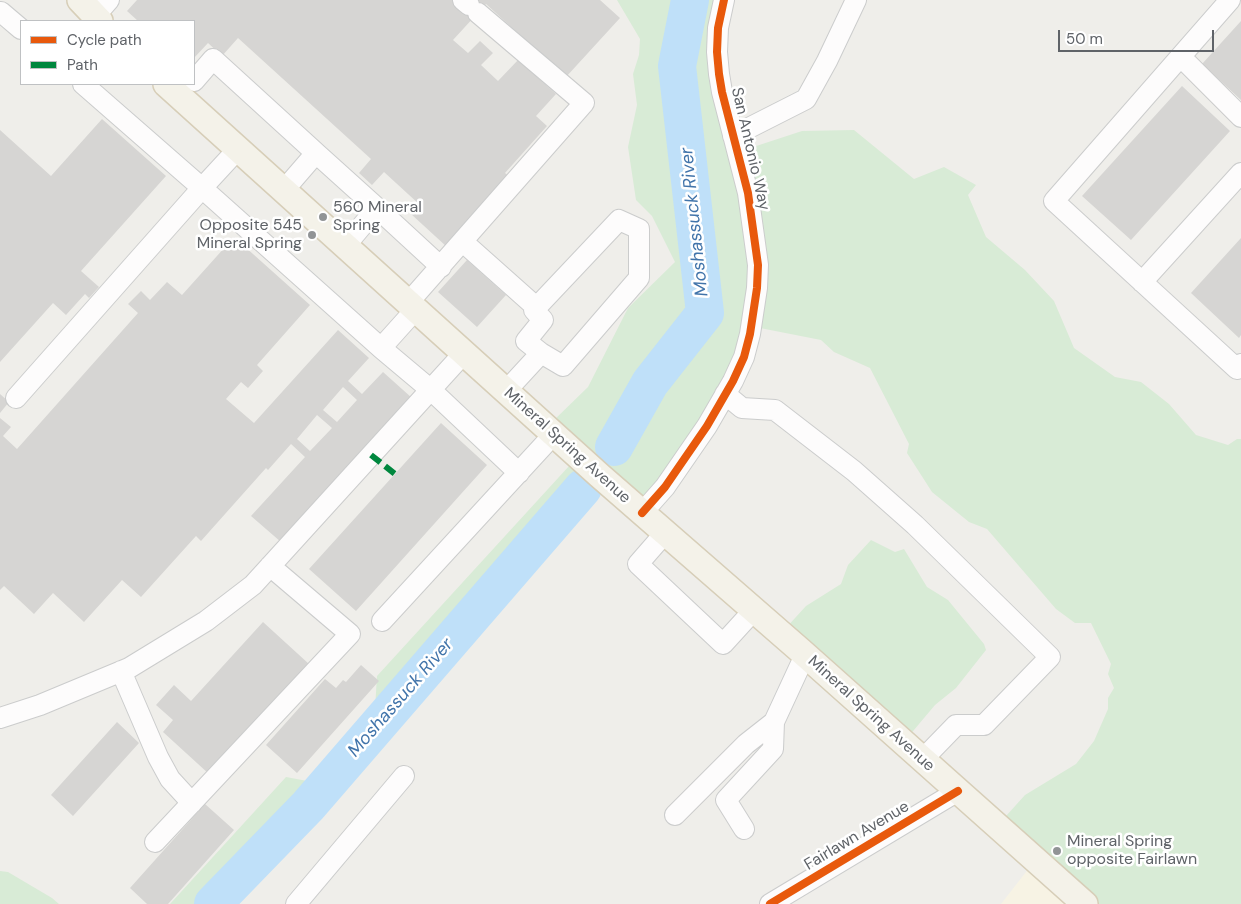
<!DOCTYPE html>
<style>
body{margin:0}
#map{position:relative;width:1241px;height:904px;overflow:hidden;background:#efeeea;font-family:"DM Sans",sans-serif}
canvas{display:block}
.legend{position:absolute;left:20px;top:20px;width:175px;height:65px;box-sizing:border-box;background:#fff;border:1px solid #bfc1c3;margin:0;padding:6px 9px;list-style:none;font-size:15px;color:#5f6368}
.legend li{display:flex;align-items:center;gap:10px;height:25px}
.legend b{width:25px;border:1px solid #bfc1c3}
.scale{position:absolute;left:1058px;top:30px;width:156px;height:22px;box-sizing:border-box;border:2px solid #5f6368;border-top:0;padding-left:6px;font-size:15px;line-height:18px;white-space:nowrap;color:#5f6368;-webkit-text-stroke:4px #fff;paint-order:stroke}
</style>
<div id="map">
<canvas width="1241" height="904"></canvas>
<ul class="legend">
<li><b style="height:6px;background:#e8590c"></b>Cycle path</li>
<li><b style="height:6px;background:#00873e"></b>Path</li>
</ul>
<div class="scale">50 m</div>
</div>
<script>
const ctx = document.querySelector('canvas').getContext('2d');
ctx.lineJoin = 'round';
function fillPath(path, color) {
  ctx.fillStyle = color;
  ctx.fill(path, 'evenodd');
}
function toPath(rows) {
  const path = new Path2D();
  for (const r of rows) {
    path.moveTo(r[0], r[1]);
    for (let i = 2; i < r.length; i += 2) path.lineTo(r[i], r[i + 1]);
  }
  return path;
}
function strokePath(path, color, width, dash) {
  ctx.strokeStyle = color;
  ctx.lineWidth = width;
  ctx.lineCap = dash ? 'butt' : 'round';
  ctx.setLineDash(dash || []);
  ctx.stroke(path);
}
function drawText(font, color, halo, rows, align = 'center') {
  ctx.font = font + ' "DM Sans",sans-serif';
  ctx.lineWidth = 5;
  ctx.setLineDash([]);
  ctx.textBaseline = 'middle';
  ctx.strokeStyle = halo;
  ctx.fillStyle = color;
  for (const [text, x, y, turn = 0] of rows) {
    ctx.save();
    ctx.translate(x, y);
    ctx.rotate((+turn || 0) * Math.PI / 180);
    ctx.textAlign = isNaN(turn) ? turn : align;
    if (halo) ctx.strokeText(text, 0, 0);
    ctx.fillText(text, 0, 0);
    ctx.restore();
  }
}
const commercial = toPath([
 [1033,863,1082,904,1001,904]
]);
const green = toPath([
 [617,0,727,0,718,31,741,151,802,131,854,130,914,179,944,167,976,185,968,195,986,237,1025,270,1054,301,1074,348,1115,377,1141,382,1169,404,1196,435,1228,445,1237,439,1241,439,1241,904,1082,904,997,826,1025,795,1076,764,1094,741,1108,709,1108,698,1114,688,1108,674,1111,664,1091,623,1075,623,1056,609,987,529,969,522,932,492,907,453,909,444,870,368,834,352,821,340,760,328,654,504,594,465,559,508,545,521,496,581,500,593,496,615,480,631,342,788,236,904,170,904,286,777,318,783,374,725,377,676,580,454,552,422,588,387,628,308,675,262,652,216,636,200,628,147,637,105,633,74,639,55,640,39],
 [871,540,895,552,904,549,927,587,948,600,984,644,986,650,956,688,935,705,903,743,785,629,806,606,841,584,848,565],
 [0,871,8,872,52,898,59,904,0,904]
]);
const river = toPath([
 [614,447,650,383,705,313,677,66,690,0],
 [213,904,308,806,583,488]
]);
const building = toPath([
 [137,0,600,0,620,18,566,77,486,4,453,40,468,53,480,41,493,53,481,65,498,81,518,60,556,94,536,116,547,126,505,173,510,177,447,247,411,214,420,205,384,172,372,185,359,173,371,159,238,38,222,56,208,43,194,58,194,21,138,21,127,11],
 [1241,21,1241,100,1202,64],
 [1182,86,1230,131,1131,240,1082,196],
 [102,119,166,176,81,271,99,287,89,298,85,294,66,315,53,303,0,362,0,130,51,176],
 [234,237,310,305,257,365,263,371,248,388,241,382,226,399,254,423,338,330,369,358,348,381,362,394,383,372,412,398,281,542,251,516,305,457,291,444,268,470,266,468,201,541,196,536,141,597,122,580,84,622,53,593,34,614,4,586,0,590,0,418,11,427,3,436,17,449,138,313,128,304,141,291,150,300,167,282,182,295],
 [343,387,357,400,337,422,323,410],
 [317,415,332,428,310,451,297,439],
 [1241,238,1241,335,1239,338,1191,293],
 [467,260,506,295,477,327,438,292],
 [0,394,9,402,0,413],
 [441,423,487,465,356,611,309,569],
 [263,622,309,664,209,774,163,732,173,720,156,705,174,685,191,701],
 [361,665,379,681,297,773,266,745,325,679,336,688,343,680,346,682],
 [117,722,139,743,73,816,51,795],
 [205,804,234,830,168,904,147,904,130,888]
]);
const minor = toPath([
 [463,0,469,5],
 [1230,0,1054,201,1237,369,1241,364],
 [1,12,21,29],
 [95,16,109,0],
 [1181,57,1241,117],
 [194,81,213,59,316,153],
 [733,136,806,99,827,61,856,0],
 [238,149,202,188,381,348],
 [284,190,316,153,377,208],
 [463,242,536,307],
 [345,246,377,208,441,267],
 [1142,282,1241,173],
 [408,303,584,103,478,13],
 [416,309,381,348,431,390,519,473],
 [506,391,541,353,563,366,639,278,639,229,619,220,534,310,543,320,526,341,541,353],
 [725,394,742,408,775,410,854,471,915,525,1050,657,984,725,956,725,922,760],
 [16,398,202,188,83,84],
 [642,513,665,487,707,426,733,381,744,357,750,334,757,288,758,265,748,193,722,92,719,74,717,52,718,28,724,0],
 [665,533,638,564,723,644,754,610],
 [382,621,554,434],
 [121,671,158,757,170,779,192,803],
 [0,718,40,705,129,668,206,621,253,585,464,353],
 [675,815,746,744,774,722],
 [744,829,726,800,773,749,774,722,805,655],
 [155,842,350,634,270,566],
 [296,904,404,776],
 [770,904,958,791]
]);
const major = toPath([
 [80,0,100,21],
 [166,84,599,475,801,651,1085,904]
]);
const quiet = toPath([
 [371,455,395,474]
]);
const cycleway = toPath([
 [642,513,665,487,707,426,733,381,744,357,750,334,757,288,758,265,748,193,722,92,719,74,717,52,718,28,724,0],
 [770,904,958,791]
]);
const markers = [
 [323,217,5,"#919496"],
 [312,235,5,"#919496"],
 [1057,851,5,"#919496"]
];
const streetNames = [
 ["San Antonio Way",750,149,77],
 ["Mineral Spring Avenue",567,446,42],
 ["Mineral Spring Avenue",871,714,42],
 ["Fairlawn Avenue",857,836,-31]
];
const poiNames = [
 ["560 Mineral",333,208],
 ["Spring",333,226],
 ["Opposite 545",302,226,"right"],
 ["Mineral Spring",302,244,"right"],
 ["Mineral Spring",1067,842],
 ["opposite Fairlawn",1067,860]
];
const waterNames = [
 ["Moshassuck River",695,222,-96],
 ["Moshassuck River",401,698,-49]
];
fillPath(commercial, '#f7f3e4');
fillPath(green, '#d8ebd6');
strokePath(river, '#bfe0f9', 38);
fillPath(building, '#d6d5d3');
strokePath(minor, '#cbcccc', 22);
strokePath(major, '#d7ceb8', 28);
strokePath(minor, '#fdfcfc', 20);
strokePath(major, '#f4f2e9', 25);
strokePath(quiet, '#00873e', 6, [12, 6]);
strokePath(cycleway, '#e8590c', 8);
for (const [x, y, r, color] of markers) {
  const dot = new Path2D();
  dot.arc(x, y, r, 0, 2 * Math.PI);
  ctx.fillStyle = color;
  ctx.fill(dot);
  strokePath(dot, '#fff', 2);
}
drawText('16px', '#5f6368', '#fff', streetNames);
drawText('16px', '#5f6368', '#fff', poiNames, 'left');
drawText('italic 18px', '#4174aa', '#fff', waterNames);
</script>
